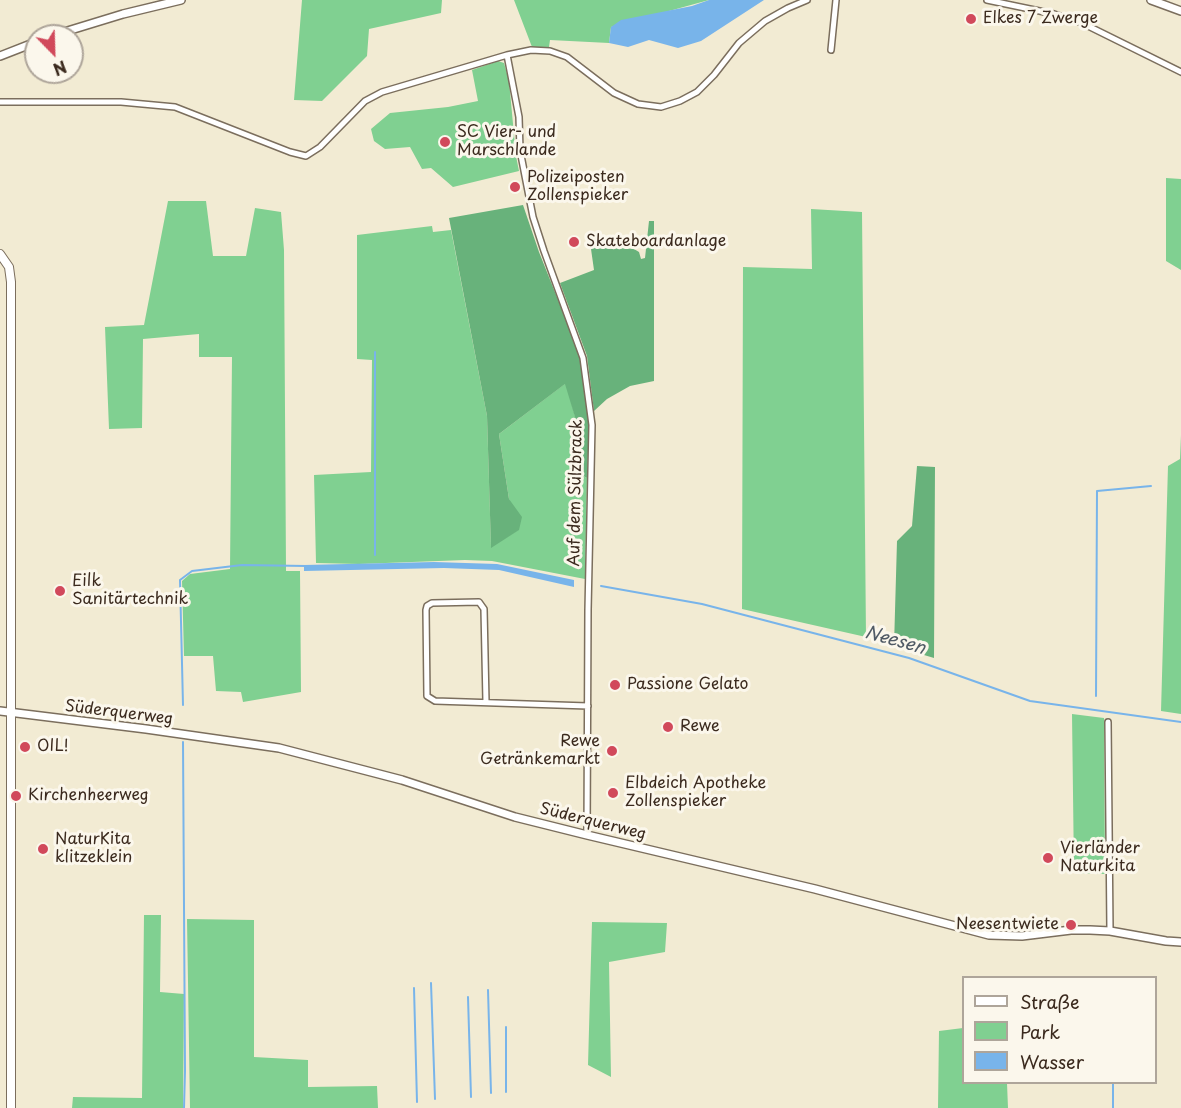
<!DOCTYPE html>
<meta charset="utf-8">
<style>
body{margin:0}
#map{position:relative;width:1181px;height:1108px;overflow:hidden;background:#f2ebd3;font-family:"Playpen Sans",sans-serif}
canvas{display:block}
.legend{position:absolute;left:962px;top:976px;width:195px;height:108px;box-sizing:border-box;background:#fbf7ec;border:2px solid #aea59a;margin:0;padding:8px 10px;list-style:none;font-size:18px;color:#3b2a1e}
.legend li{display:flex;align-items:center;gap:12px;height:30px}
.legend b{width:30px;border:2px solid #aea59a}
.north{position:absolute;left:24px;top:24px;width:60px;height:60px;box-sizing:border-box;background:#fbf7ec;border:2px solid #aea59a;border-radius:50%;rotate:157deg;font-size:16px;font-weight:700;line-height:24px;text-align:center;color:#3b2a1e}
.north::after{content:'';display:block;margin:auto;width:21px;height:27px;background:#d1495b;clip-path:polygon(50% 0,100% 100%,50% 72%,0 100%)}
</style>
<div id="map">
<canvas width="1181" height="1108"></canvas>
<ul class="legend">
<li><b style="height:8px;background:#fff"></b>Straße</li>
<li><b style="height:16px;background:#80d091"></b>Park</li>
<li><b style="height:16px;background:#78b4ea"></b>Wasser</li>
</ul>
<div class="north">N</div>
</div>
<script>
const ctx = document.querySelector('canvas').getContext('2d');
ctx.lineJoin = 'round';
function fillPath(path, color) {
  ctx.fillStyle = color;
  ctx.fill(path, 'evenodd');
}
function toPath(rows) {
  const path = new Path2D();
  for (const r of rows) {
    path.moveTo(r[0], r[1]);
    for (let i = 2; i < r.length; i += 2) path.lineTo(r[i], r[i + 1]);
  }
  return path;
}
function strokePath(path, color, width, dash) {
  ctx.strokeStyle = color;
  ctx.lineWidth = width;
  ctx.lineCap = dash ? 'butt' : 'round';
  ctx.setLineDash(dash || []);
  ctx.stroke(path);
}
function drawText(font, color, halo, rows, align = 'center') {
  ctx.font = font + ' "Playpen Sans",sans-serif';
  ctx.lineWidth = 6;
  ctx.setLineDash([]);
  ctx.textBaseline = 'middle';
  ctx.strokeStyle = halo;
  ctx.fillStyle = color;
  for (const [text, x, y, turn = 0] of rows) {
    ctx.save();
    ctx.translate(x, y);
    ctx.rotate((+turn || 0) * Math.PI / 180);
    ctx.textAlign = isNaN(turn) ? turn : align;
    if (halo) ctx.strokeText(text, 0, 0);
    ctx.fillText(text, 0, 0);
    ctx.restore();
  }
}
const green = toPath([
 [302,0,442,0,441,13,369,29,367,56,322,101,294,100],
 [514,0,709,0,611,27,609,43,550,40,549,47,532,47],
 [498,61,504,63,509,81,516,156,519,171,453,187,431,168,422,169,410,147,385,149,374,141,371,129,390,113,448,107,478,101,472,70],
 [1166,178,1181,179,1181,270,1166,261],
 [168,201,206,201,213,256,246,256,255,208,281,212,284,250,286,571,300,571,301,692,243,702,241,692,216,691,213,656,184,656,182,581,190,574,230,569,232,357,199,357,199,334,143,339,142,428,109,429,105,327,144,325],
 [811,209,862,212,866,637,742,609,743,267,812,269],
 [432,226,433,232,451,230,487,416,491,547,518,530,509,499,499,434,566,383,578,427,574,471,587,478,585,579,492,561,465,560,359,564,316,563,314,475,371,472,372,360,357,359,357,235],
 [1181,435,1181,714,1161,711,1168,466,1180,459],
 [1072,714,1104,718,1105,874,1074,873],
 [144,915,161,915,160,992,184,994,183,1108,72,1108,73,1097,142,1098],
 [187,919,254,920,254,1057,308,1060,308,1087,377,1086,378,1108,190,1108],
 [592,922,667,923,665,952,609,962,611,1077,588,1065],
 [963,1028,964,1082,1007,1083,1008,1108,938,1108,939,1031]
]);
const forest = toPath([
 [523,205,539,252,582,360,589,424,587,478,574,471,578,427,565,384,499,434,509,499,522,517,519,530,491,548,487,416,449,218],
 [649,221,654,221,654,381,630,386,607,399,594,411,587,356,560,283,594,270,589,235,591,234,597,233,602,235,607,248,613,249,620,247,634,249,639,252,641,259,645,258],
 [917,466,935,467,934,658,894,646,897,541,912,526]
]);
const water = toPath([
 [709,0,764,0,701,41,678,48,649,40,628,47,609,43,611,27,621,20,692,6],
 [434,562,497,564,574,580,574,587,499,570,444,568,304,571,304,565]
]);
const stream = toPath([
 [375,555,375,352],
 [601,586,702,604,909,658,1030,701,1181,722],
 [1096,696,1097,491,1151,486],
 [183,705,180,580,192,571,242,565,306,566],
 [183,742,185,1071,184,1108],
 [431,983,435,1099],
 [414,988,417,1102],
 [488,990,491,1093],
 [468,997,471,1097],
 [1113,1082,1113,1108],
 [506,1092,506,1027]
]);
const minor = toPath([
 [987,0,1054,14,1082,23,1181,72],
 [831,50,836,0],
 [507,55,519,117,520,150,533,217,544,251,583,358,592,425,588,610,587,835],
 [0,102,121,102,175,107,290,152,306,156,320,147,365,101,382,92,507,55,531,50,550,51,567,57,614,93,638,104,661,107,680,101,697,92,714,75,739,43,765,21,788,8,807,0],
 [486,702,484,609,479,602,432,603,427,606,426,610,427,696,435,701,588,706],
 [1108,722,1110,931]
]);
const tertiary = toPath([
 [1151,0,1181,11],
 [51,36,123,14,181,0],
 [0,56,36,42],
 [0,711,146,729,279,748,402,780,515,817,587,835,815,889,989,935,1022,936,1071,930,1090,930,1110,931,1166,941,1181,942]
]);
const secondary = toPath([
 [0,254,9,267,11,282,11,1108]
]);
const markers = [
 [971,19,6,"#d1495b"],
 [445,142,6,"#d1495b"],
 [515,187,6,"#d1495b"],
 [574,242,6,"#d1495b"],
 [60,591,6,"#d1495b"],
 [615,685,6,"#d1495b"],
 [668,727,6,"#d1495b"],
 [25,747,6,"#d1495b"],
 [612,751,6,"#d1495b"],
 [613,793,6,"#d1495b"],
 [16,796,6,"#d1495b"],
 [43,849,6,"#d1495b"],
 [1048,858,6,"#d1495b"],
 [1071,925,6,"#d1495b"]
];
const poiNames = [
 ["Elkes 7 Zwerge",983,19],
 ["SC Vier- und",457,133],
 ["Marschlande",457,151],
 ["Polizeiposten",527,178],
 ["Zollenspieker",527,196],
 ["Skateboardanlage",586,242],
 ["Eilk",72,582],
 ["Sanitärtechnik",72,600],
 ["Passione Gelato",627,685],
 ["Rewe",680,727],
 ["Rewe",600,742,"right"],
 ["Getränkemarkt",600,760,"right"],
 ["OIL!",37,747],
 ["Elbdeich Apotheke",625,784],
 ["Zollenspieker",625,802],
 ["Kirchenheerweg",28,796],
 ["NaturKita",55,840],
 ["klitzeklein",55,858],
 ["Vierländer",1060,849],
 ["Naturkita",1060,867],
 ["Neesentwiete",1059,925,"right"]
];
const streetNames = [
 ["Auf dem Sülzbrack",576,493,-89],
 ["Süderquerweg",119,713,7],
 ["Süderquerweg",593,822,14]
];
const waterNames = [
 ["Neesen",895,641,16]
];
fillPath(green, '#80d091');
fillPath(forest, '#68b27b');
fillPath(water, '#78b4ea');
strokePath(stream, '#78b4ea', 2);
strokePath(minor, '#7b6e5d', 8);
strokePath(tertiary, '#7b6e5d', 10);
strokePath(secondary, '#7b6e5d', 10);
strokePath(minor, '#fff', 5);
strokePath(tertiary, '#fff', 7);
strokePath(secondary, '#fff', 8);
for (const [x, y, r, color] of markers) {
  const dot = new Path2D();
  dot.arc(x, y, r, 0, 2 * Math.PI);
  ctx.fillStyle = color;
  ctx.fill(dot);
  strokePath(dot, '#fbf7ec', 2);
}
drawText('16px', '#3b2a1e', '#fbf7ec', poiNames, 'left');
drawText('16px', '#3b2a1e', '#fbf7ec', streetNames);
drawText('italic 18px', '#505a65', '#fbf7ec', waterNames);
</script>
